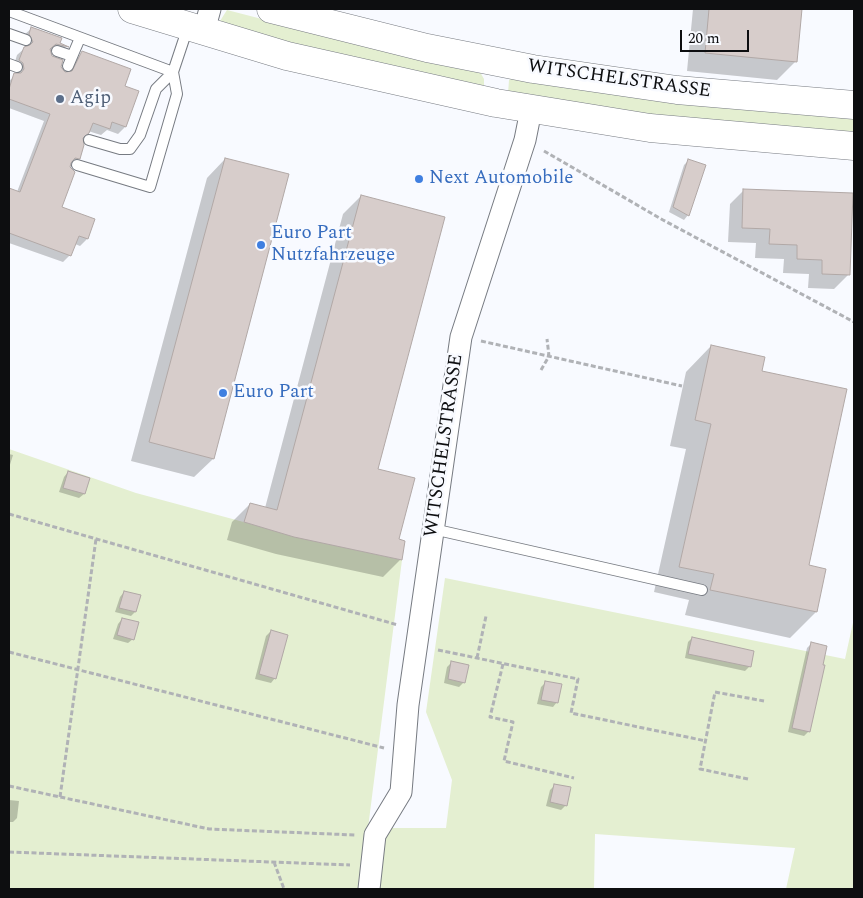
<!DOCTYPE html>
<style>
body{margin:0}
#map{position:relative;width:863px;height:898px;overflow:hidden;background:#f8faff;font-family:Spectral,serif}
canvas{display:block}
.frame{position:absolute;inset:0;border:10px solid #0d0e10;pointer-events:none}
.scale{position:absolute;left:680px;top:30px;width:69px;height:22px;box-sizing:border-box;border:2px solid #0d0e10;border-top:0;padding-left:6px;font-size:15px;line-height:18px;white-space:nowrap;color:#0d0e10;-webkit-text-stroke:4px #f8faff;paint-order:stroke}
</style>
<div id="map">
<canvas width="863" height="898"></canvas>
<div class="frame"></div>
<div class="scale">20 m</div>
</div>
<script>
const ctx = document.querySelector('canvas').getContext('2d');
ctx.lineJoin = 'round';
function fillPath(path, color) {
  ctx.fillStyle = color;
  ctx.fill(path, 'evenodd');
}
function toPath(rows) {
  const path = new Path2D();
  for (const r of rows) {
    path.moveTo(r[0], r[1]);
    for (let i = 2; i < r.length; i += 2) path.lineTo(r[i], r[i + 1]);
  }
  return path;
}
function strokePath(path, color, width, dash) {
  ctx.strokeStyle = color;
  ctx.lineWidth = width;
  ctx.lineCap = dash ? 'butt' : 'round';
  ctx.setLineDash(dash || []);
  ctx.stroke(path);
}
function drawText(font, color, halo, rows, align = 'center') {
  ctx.font = font + ' Spectral,serif';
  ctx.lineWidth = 5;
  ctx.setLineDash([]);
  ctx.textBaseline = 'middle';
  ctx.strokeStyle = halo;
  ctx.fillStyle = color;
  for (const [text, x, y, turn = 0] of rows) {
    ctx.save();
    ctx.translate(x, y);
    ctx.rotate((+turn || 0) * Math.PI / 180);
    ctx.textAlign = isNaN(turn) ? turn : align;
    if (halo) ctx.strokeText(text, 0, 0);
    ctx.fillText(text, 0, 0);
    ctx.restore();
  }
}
const green = toPath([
 [227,10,347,41,480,72,484,79,484,86,481,90,225,28,220,21],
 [514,78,648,98,761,111,854,117,854,131,831,133,628,114,508,94,509,80],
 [9,449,136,493,303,538,402,560,368,828,446,828,452,780,426,712,445,578,845,659,854,618,854,889,786,889,795,848,595,834,594,889,9,889]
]);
const shadow = toPath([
 [693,9,802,9,796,61,777,80,687,71],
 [32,28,66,47,60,53,50,51,51,57,64,73,69,73,75,60,82,53,124,87,137,92,125,127,118,134,107,130,101,135,88,131,82,139,78,158,69,165,61,208,94,220,87,239,80,246,75,244,70,255,63,262,9,243,9,189,17,192,44,121,9,108,9,81,17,74,13,68,17,55,26,47,22,41,24,35],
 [225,159,288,175,213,459,194,477,131,461,207,178],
 [688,161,688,215,684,220,669,212,684,165],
 [744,190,848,275,834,289,808,288,809,274,783,273,784,259,755,258,756,243,728,242,730,204],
 [361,196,377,470,401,559,383,577,276,554,227,540,232,522,250,504,265,508,343,214],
 [711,346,760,372,808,566,825,570,816,612,790,638,685,615,689,600,654,592,686,449,670,446,686,372],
 [9,454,13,455,9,468],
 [68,472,89,478,84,494,79,498,59,492,64,477],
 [124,592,139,596,135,612,131,616,115,612,120,597],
 [122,619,133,639,128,643,113,639,118,624],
 [271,631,275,678,271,683,255,679,266,636],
 [692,638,749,667,745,671,685,658,688,642],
 [811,644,821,666,809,731,804,736,788,732,807,648],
 [452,662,464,682,459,687,444,683,447,667],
 [546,682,557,702,553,707,537,704,541,687],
 [555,785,566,805,561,810,546,806,550,790],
 [9,800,19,801,17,818,13,822,9,822]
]);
const building = toPath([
 [709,9,802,9,797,62,705,53,709,9],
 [31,27,62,38,60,43,69,47,56,44,50,49,52,56,63,60,61,67,65,72,72,71,82,51,131,69,125,86,139,91,126,127,112,122,110,129,93,123,89,133,83,138,84,145,80,159,75,158,71,163,70,167,75,172,62,207,95,219,88,239,79,236,71,256,9,233,9,188,20,192,50,114,9,99,9,89,14,73,21,73,24,69,23,63,19,60,24,47,30,45,33,42,29,34,31,27],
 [225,158,289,174,214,459,149,442,225,158],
 [688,159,706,165,689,216,673,207,688,159],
 [743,189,853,193,850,275,822,274,822,260,797,259,797,245,769,244,770,229,742,228,743,189],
 [361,195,445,217,378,469,415,478,399,539,405,541,402,560,294,537,244,522,250,503,277,510,361,195],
 [711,345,765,357,762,371,847,389,809,565,826,569,817,612,710,590,714,574,679,567,711,424,695,420,711,345],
 [68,471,90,478,85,494,63,488,68,471],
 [124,591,141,595,136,612,119,608,124,591],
 [122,618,139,622,134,640,117,635,122,618],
 [271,630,288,635,276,679,259,674,271,630],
 [692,637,754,651,751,667,688,654,692,637],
 [811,642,827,646,823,665,825,665,810,732,792,728,811,642],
 [451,661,469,665,465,683,448,679,451,661],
 [545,681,562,684,558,703,541,700,545,681],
 [554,784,571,787,567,806,550,802,554,784]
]);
const path = toPath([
 [544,151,663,220,854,322],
 [481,341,682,386],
 [541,370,549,356,547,339],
 [9,514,398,625],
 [438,650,578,679,571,713,706,741],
 [9,652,384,748],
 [477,658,486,616],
 [503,664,490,717,513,722,504,761,574,778],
 [748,779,700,769,715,692,764,701],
 [9,786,209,829,355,835],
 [60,797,96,539],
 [9,852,350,865],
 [274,862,284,889]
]);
const lane = toPath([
 [9,11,173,72,156,89,140,135,130,149,120,149,89,140],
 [9,34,26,40],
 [57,51,72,56],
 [9,64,17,67],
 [68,66,80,38],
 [77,165,150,187,177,94,173,72,188,27],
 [433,529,702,590]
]);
const street = toPath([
 [204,31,210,9],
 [369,889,375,835,401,792,408,705,461,337,525,140,531,110]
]);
const secondary = toPath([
 [132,9,287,56,496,103,650,128,854,146],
 [271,9,427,48,533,69,677,90,854,105]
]);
const markers = [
 [60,99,5,"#5c6f8a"],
 [419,179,5,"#3f7fe0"],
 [261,245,5,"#3f7fe0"],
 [223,393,5,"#3f7fe0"]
];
const streetNames = [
 ["WITSCHELSTRASSE",619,80,8],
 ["WITSCHELSTRASSE",445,446,-82]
];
const serviceNames = [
 ["Agip",70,99]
];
const shopNames = [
 ["Next Automobile",429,179],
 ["Euro Part",271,234],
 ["Nutzfahrzeuge",271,256],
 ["Euro Part",233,393]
];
fillPath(green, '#e4efd1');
fillPath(shadow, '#0003');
fillPath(building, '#d7cdcb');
strokePath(building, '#b1a8a6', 1);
strokePath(lane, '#777b82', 12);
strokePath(street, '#777b82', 23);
strokePath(secondary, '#777b82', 29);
strokePath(path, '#b0b2b6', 3, [5, 2.5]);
strokePath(lane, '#fff', 10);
strokePath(street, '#fff', 21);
strokePath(secondary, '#fff', 28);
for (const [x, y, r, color] of markers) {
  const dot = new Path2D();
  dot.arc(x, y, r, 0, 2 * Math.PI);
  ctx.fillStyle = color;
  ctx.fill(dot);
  strokePath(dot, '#f8faff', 2);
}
drawText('19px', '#0d0e10', '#f8faff', streetNames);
drawText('19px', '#4e5e75', '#f8faff', serviceNames, 'left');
drawText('19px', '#366cbe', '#f8faff', shopNames, 'left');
</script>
